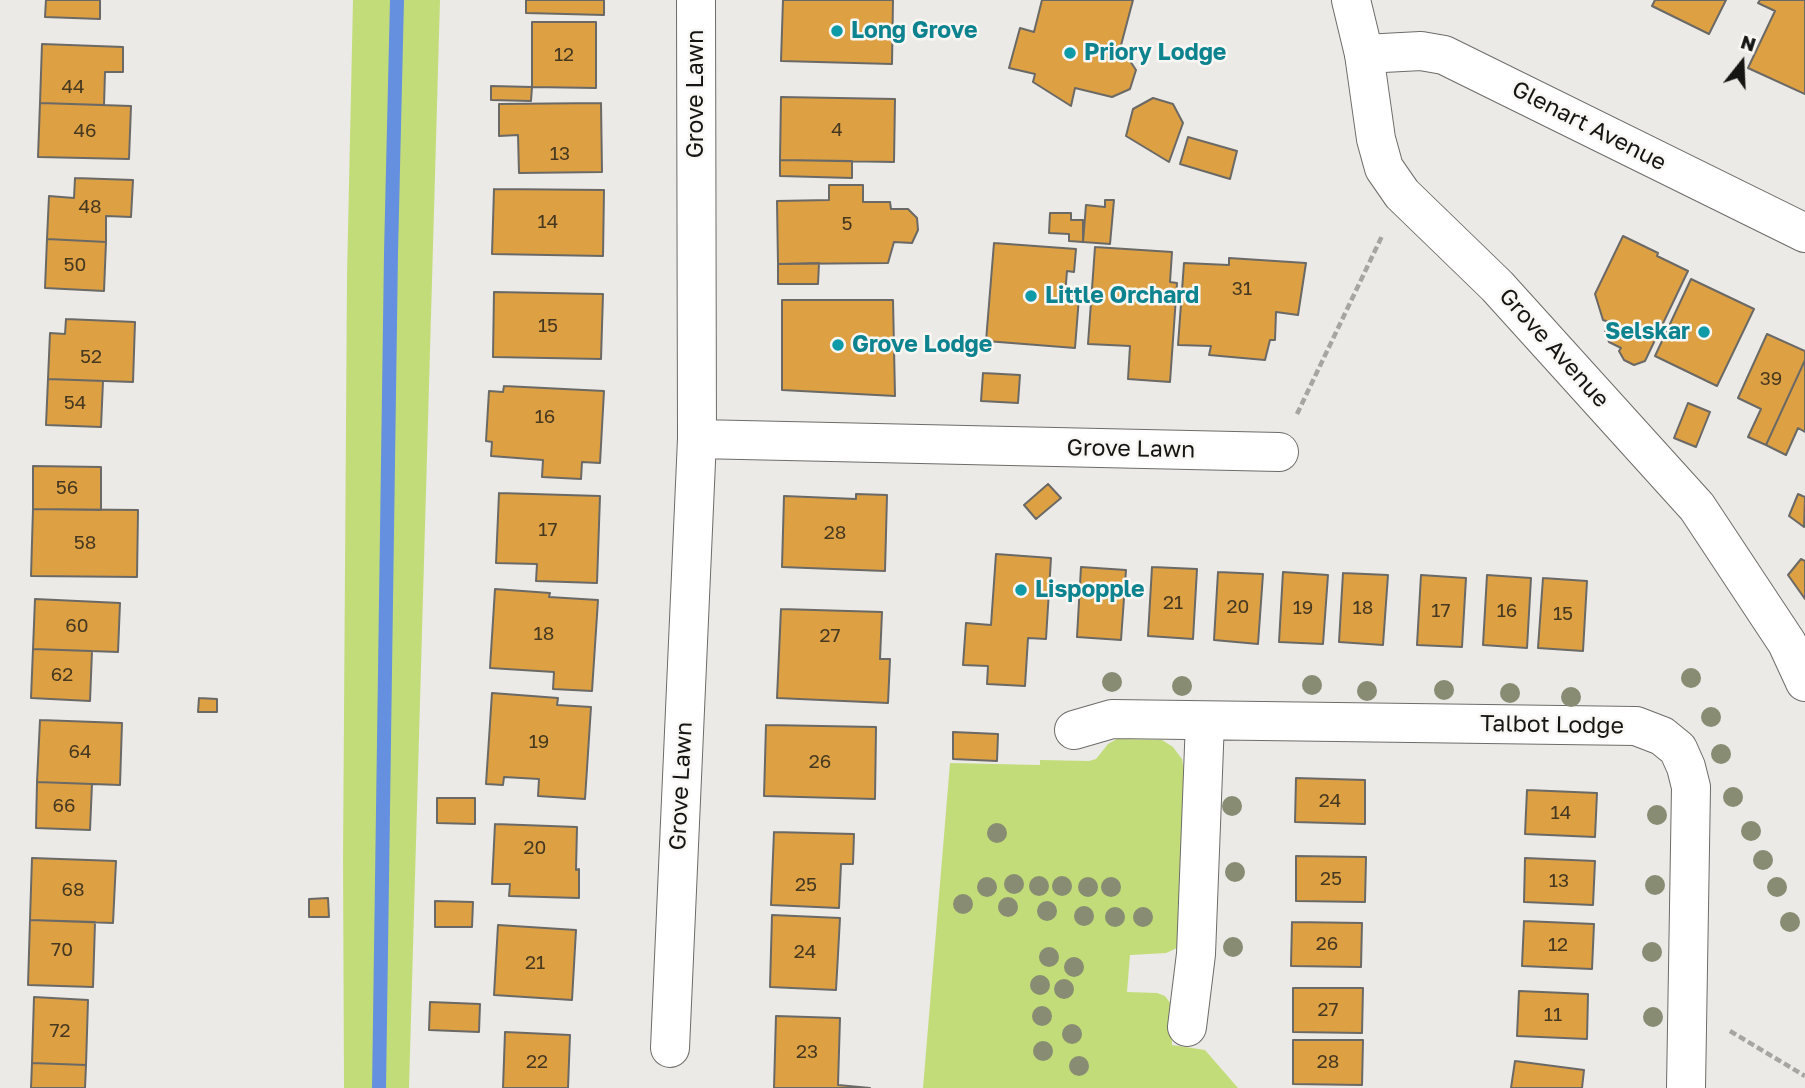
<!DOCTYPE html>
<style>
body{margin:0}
#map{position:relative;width:1805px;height:1088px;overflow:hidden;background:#ebeae6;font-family:"Golos Text",sans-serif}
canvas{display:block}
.north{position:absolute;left:1707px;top:28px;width:70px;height:70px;-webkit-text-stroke:5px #f8f7f3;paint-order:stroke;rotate:18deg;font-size:19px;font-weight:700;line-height:28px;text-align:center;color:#151514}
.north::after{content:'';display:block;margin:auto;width:24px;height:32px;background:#151514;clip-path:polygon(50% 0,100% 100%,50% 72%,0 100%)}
</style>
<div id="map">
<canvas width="1805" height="1088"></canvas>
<div class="north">N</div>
</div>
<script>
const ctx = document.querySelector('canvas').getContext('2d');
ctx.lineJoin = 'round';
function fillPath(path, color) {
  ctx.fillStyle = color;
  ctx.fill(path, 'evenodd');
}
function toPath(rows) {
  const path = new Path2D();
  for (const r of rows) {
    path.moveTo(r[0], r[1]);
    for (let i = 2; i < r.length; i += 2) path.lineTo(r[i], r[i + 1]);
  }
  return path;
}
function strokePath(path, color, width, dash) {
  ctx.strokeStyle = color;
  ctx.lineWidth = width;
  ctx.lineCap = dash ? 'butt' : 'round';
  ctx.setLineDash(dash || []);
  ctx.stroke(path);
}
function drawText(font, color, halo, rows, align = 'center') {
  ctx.font = font + ' "Golos Text",sans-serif';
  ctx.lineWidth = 5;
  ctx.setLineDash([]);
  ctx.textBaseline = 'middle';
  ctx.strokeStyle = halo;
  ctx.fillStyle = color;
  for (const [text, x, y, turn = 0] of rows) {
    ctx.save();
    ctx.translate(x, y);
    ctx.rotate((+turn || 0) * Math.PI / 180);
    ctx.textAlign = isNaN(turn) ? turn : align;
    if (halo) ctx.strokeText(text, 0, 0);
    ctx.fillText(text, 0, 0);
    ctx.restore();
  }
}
const green = toPath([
 [353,0,440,0,409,1088,344,1088,343,859,347,276],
 [1117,739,1162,740,1173,747,1182,759,1184,771,1181,943,1175,949,1166,953,1130,955,1127,992,1157,993,1165,996,1171,1004,1172,1045,1205,1050,1238,1088,923,1088,950,763,1040,765,1040,760,1089,761,1096,759,1108,744]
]);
const stream = toPath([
 [379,1088,391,253,397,0]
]);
const building = toPath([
 [46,0,100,0,100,19,45,17,46,0],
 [526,0,604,0,604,15,526,13,526,0],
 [783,0,893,0,892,64,781,61,783,0],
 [1042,0,1133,0,1120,49,1127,51,1126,55,1136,70,1130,89,1112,97,1075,88,1071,106,1033,82,1035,74,1009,68,1020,28,1034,32,1042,0],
 [1655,0,1726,0,1709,34,1652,6,1655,0],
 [1760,0,1805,0,1805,94,1748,68,1775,11,1758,3,1760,0],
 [532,22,596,22,596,88,532,87,532,22],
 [42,44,123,47,123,72,105,72,104,105,40,103,42,44],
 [491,86,532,87,531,101,491,100,491,86],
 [781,97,895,99,894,162,780,160,781,97],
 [1153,98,1173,104,1183,123,1169,162,1126,136,1133,109,1153,98],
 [40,103,131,106,129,159,38,157,40,103],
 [601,103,602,172,519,173,518,135,499,136,499,104,601,103],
 [1188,137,1237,151,1230,179,1180,164,1188,137],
 [780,160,852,161,852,178,780,176,780,160],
 [75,178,133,180,131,217,106,216,106,242,47,239,49,196,74,198,75,178],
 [829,185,863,185,863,202,890,202,891,209,908,209,917,218,918,230,912,243,894,242,888,263,778,264,777,201,829,200,829,185],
 [494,189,604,190,603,256,492,254,494,189],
 [1105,200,1114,200,1110,244,1083,242,1086,205,1105,207,1105,200],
 [1050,213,1071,213,1071,220,1083,220,1083,242,1069,241,1069,234,1049,233,1050,213],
 [1623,236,1658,253,1657,256,1688,271,1645,361,1634,365,1624,360,1619,351,1621,348,1609,342,1605,332,1609,322,1603,320,1595,294,1623,236],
 [47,239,106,242,104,291,45,288,47,239],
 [994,243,1076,249,1074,272,1067,271,1065,295,1079,297,1075,348,986,341,994,243],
 [1095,247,1172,252,1170,282,1177,283,1170,382,1128,379,1130,346,1088,344,1095,247],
 [1229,258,1306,263,1298,315,1276,312,1275,340,1270,340,1265,360,1209,355,1211,346,1178,345,1184,263,1229,265,1229,258],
 [819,263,818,284,778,284,778,264,819,263],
 [1691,279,1754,309,1717,386,1655,356,1691,279],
 [494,292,603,294,601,359,493,357,494,292],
 [782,300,893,300,895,396,782,390,782,300],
 [66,319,135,322,133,382,48,379,50,333,65,334,66,319],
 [1767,334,1805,351,1805,360,1766,445,1748,437,1761,409,1738,398,1767,334],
 [1805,360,1805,432,1798,428,1786,455,1766,445,1805,360],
 [983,373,1020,375,1018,403,981,401,983,373],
 [48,379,103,381,101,427,46,425,48,379],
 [504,386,604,391,600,463,582,462,581,479,542,477,543,460,491,456,492,442,486,441,489,391,503,392,504,386],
 [1688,403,1710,412,1696,447,1674,438,1688,403],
 [33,466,101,467,101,510,33,509,33,466],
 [1048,484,1061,498,1036,519,1024,505,1048,484],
 [499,493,600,496,597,583,536,581,537,564,496,563,499,493],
 [856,494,887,495,885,571,782,567,784,496,856,499,856,494],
 [1798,494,1805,497,1804,527,1789,516,1798,494],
 [33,509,138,510,137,577,31,576,33,509],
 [996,554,1051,558,1046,639,1028,638,1025,686,987,684,988,666,963,665,966,623,991,625,996,554],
 [1801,559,1805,561,1805,599,1788,575,1801,559],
 [1081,567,1126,570,1121,640,1077,637,1081,567],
 [1152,567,1197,569,1193,639,1148,636,1152,567],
 [1218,572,1263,574,1258,644,1214,640,1218,572],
 [1283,572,1328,575,1323,644,1279,642,1283,572],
 [1343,573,1388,575,1383,645,1339,642,1343,573],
 [1421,575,1466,578,1462,647,1417,645,1421,575],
 [1487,575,1531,578,1527,648,1483,645,1487,575],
 [1543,578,1587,581,1583,651,1538,648,1543,578],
 [495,589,550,593,549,597,598,600,592,691,553,689,554,672,490,668,495,589],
 [35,599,120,603,118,652,33,649,35,599],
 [781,609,882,612,880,659,890,659,888,703,777,698,781,609],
 [33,649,92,651,90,701,31,698,33,649],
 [492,693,558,698,557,705,591,707,585,799,538,796,539,779,504,777,503,785,486,784,492,693],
 [199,698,217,699,217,712,198,712,199,698],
 [40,720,122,723,120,785,37,782,40,720],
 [766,725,876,727,875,799,764,796,766,725],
 [953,732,998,734,997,761,953,759,953,732],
 [1296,778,1365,780,1365,824,1295,822,1296,778],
 [37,782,92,784,90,830,36,828,37,782],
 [1527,790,1597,793,1595,837,1525,834,1527,790],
 [437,798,475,798,475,824,437,823,437,798],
 [495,824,577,827,576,870,579,869,579,898,509,896,510,884,492,884,495,824],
 [774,832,854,834,853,864,841,864,839,908,771,905,774,832],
 [1296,856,1366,857,1365,902,1296,901,1296,856],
 [32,858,116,861,113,923,30,920,32,858],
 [1525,858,1595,861,1593,905,1524,902,1525,858],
 [328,898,329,917,309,917,309,899,328,898],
 [435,901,473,902,472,927,435,927,435,901],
 [772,915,840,918,836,990,770,987,772,915],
 [30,920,95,922,93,987,28,985,30,920],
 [1524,921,1594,924,1592,969,1522,966,1524,921],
 [1292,922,1362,923,1361,967,1291,966,1292,922],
 [498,925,576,930,572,1000,494,995,498,925],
 [1293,988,1363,988,1362,1033,1293,1032,1293,988],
 [1519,991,1588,994,1587,1039,1517,1036,1519,991],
 [34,997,88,1000,86,1065,32,1063,34,997],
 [430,1002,480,1004,479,1032,429,1030,430,1002],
 [776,1016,840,1018,838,1085,870,1088,774,1088,776,1016],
 [505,1032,570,1035,568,1088,503,1088,505,1032],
 [1293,1040,1363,1040,1362,1085,1293,1084,1293,1040],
 [1515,1061,1584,1070,1582,1088,1511,1088,1515,1061],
 [32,1063,86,1065,85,1088,31,1088,32,1063]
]);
const path = toPath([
 [1297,414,1382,236],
 [1730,1031,1805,1076]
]);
const street = toPath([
 [1364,54,1421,51,1444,55,1805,233],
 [697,439,1279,452],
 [1074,730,1112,719,1636,726,1662,736,1678,749,1686,767,1691,787,1686,1088],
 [1187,1027,1196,954,1205,721],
 [670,1048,697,439,696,0]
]);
const secondary = toPath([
 [1351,0,1364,54,1376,139,1384,168,1402,194,1497,286,1697,507,1787,643,1805,682]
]);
const trees = [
 [1691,678],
 [1112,682],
 [1312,685],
 [1182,686],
 [1444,690],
 [1367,691],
 [1510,693],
 [1571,697],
 [1711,717],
 [1721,754],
 [1733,797],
 [1232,806],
 [1657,815],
 [1751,831],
 [997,833],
 [1763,860],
 [1235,872],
 [1014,884],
 [1655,885],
 [1039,886],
 [1062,886],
 [987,887],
 [1088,887],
 [1111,887],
 [1777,887],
 [963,904],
 [1008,907],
 [1047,911],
 [1084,916],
 [1115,917],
 [1143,917],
 [1790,922],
 [1233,947],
 [1652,952],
 [1049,957],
 [1074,967],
 [1040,985],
 [1064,989],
 [1042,1016],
 [1653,1017],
 [1072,1034],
 [1043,1051],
 [1079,1066]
];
const markers = [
 [837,31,7,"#0f9aa8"],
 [1070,53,7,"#0f9aa8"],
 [1031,296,7,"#0f9aa8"],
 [1704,332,7,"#0f9aa8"],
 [838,345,7,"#0f9aa8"],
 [1021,590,7,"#0f9aa8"]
];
const numberNames = [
 ["12",564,55],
 ["44",73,87],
 ["4",837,130],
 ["46",85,131],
 ["13",560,154],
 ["48",90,207],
 ["14",548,222],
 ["5",847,224],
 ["50",75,265],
 ["31",1242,289],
 ["15",548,326],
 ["52",91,357],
 ["39",1771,379],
 ["54",75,403],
 ["16",545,417],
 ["56",67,488],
 ["17",548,530],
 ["28",835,533],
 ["58",85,543],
 ["21",1173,603],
 ["20",1238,607],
 ["19",1303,608],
 ["18",1363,608],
 ["17",1441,611],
 ["16",1507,611],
 ["15",1563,614],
 ["60",77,626],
 ["18",544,634],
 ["27",830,636],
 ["62",62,675],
 ["19",539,742],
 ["64",80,752],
 ["26",820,762],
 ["24",1330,801],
 ["66",64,806],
 ["14",1561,813],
 ["20",535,848],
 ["25",1331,879],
 ["13",1559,881],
 ["25",806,885],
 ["68",73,890],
 ["26",1327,944],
 ["12",1558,945],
 ["70",62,950],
 ["24",805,952],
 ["21",535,963],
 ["27",1328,1010],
 ["11",1553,1015],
 ["72",60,1031],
 ["23",807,1052],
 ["22",537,1062],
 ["28",1328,1062]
];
const cultureNames = [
 ["Long Grove",851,31],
 ["Priory Lodge",1084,53],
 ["Little Orchard",1045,296],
 ["Selskar",1690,332,"right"],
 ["Grove Lodge",852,345],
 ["Lispopple",1035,590]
];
const streetNames = [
 ["Grove Lawn",696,94,-90],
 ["Glenart Avenue",1589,126,27],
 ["Grove Avenue",1554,348,48],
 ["Grove Lawn",1131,449,1],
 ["Talbot Lodge",1552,725,1],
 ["Grove Lawn",681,786,-87]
];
fillPath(green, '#c3dc7a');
strokePath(stream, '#658fdf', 14);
fillPath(building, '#dda144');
strokePath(building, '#6b6966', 2);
strokePath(street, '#6d6c68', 40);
strokePath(secondary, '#6d6c68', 40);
strokePath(path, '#a6a5a2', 4.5, [7, 3.5]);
strokePath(street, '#fff', 38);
strokePath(secondary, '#fff', 38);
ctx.fillStyle = '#878c73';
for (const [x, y] of trees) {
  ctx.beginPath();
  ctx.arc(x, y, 10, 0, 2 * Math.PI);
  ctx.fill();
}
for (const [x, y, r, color] of markers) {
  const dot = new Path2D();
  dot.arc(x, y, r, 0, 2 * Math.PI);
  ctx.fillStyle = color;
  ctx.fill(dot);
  strokePath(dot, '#f8f7f3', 2.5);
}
drawText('19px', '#473820', null, numberNames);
drawText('bold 23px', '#0d838f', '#f8f7f3', cultureNames, 'left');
drawText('23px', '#151514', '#f8f7f3', streetNames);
</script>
